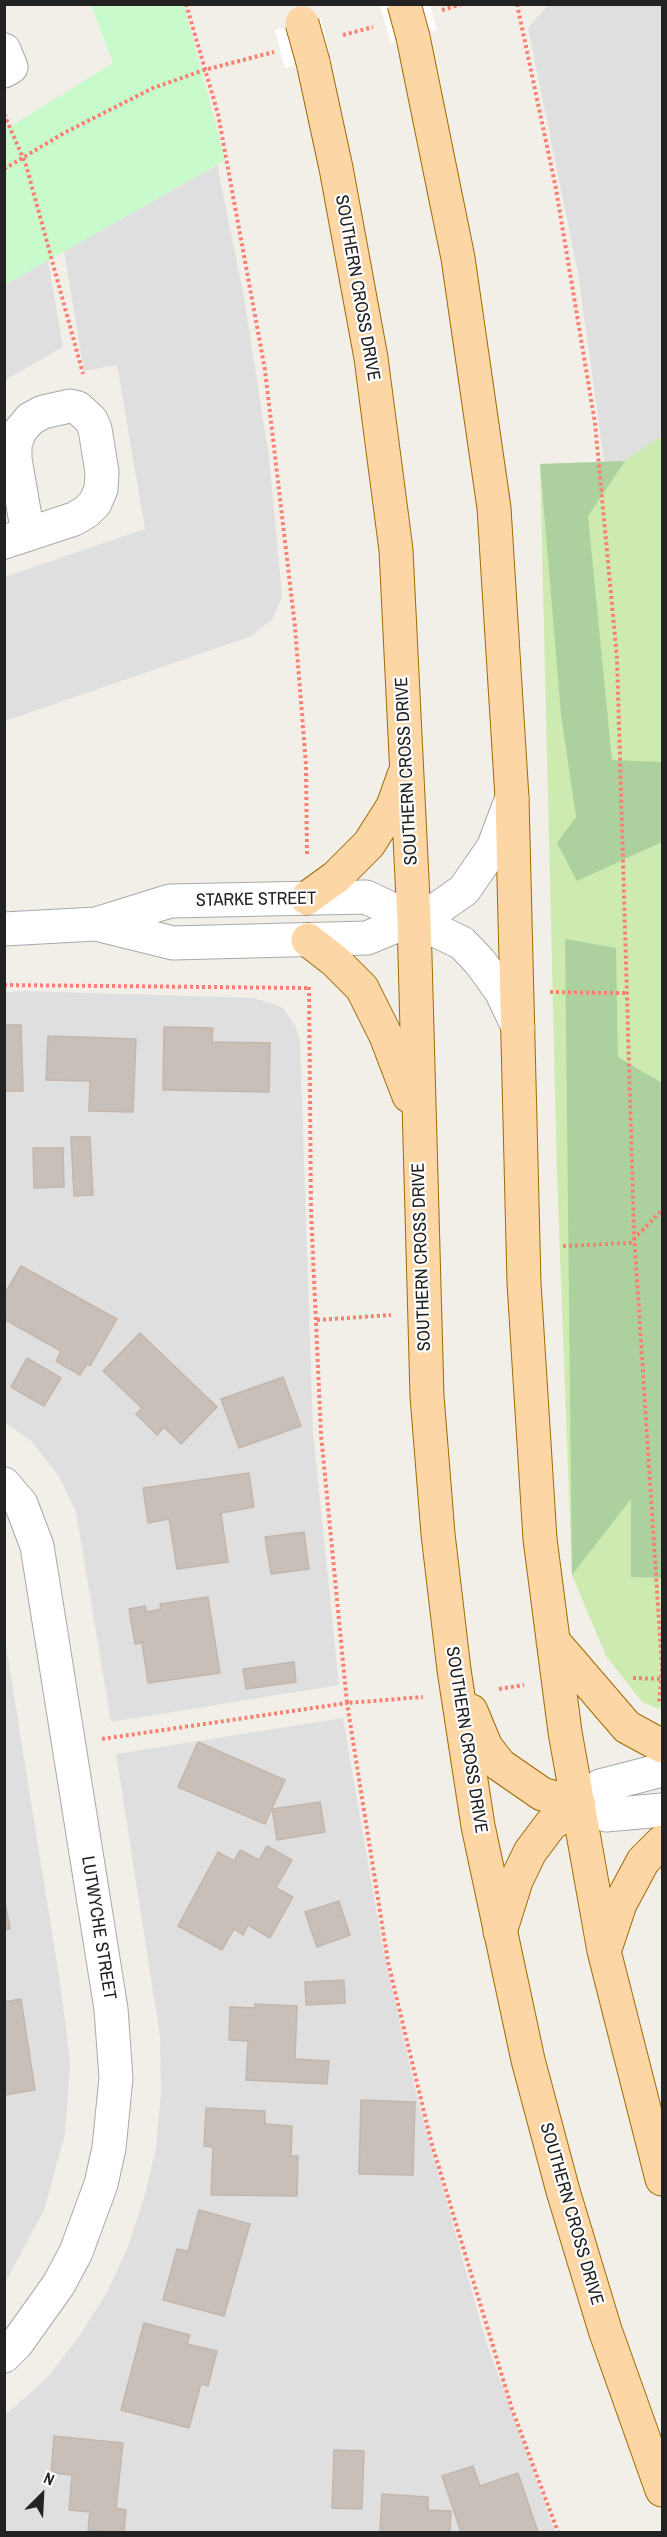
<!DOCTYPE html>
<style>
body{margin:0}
#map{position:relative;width:667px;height:2537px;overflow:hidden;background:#f2efe9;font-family:"Archivo Narrow",sans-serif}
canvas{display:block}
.frame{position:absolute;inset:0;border:6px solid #222;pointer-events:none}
.north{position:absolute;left:12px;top:2465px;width:60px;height:60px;-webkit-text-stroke:4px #fff;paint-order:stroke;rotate:24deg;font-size:16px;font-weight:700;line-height:24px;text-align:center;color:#222}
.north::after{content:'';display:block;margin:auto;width:21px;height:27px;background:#222;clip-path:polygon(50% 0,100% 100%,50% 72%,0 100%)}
</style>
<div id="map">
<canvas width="667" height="2537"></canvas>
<div class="frame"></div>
<div class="north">N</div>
</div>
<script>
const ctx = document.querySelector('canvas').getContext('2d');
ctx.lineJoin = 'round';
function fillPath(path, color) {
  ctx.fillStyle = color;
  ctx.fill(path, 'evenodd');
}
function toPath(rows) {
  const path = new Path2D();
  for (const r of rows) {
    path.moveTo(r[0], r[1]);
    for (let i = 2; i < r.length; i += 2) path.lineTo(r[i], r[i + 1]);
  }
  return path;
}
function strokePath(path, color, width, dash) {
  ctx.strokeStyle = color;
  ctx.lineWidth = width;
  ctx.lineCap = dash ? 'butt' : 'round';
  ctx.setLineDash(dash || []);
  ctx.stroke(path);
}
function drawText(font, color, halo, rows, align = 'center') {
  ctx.font = font + ' "Archivo Narrow",sans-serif';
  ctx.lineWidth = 4.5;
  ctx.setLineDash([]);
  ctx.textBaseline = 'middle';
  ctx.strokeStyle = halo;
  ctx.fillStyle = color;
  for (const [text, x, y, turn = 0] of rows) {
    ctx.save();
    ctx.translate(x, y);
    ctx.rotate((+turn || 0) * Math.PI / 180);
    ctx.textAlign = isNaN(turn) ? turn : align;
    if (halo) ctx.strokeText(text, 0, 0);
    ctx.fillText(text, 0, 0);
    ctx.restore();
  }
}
const residential = toPath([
 [548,5,662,5,662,437,606,476,578,273,528,28],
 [217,165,243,292,269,457,282,596,272,620,249,637,5,721,4,577,145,529,117,365,84,371,64,251],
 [48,260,63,347,5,380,5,285],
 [26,991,254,998,282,1007,295,1025,300,1041,313,1432,339,1685,111,1722,76,1512,59,1476,31,1441,5,1422,5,992],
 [4,1633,61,1989,70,2061,65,2134,44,2210,5,2283],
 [343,1718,383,1949,418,2101,486,2341,555,2532,5,2532,4,2416,46,2379,78,2338,106,2294,127,2249,145,2195,156,2147,161,2091,160,2036,116,1754]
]);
const grass = toPath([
 [662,436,662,1710,642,1702,606,1656,572,1575,557,1174,540,464,624,461]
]);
const forest = toPath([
 [625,461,588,516,612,760,662,762,662,842,577,881,557,843,576,817,561,715,540,464],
 [565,939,616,948,618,1057,662,1083,662,1578,631,1577,631,1499,572,1575]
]);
const park = toPath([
 [91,5,184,5,225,160,5,285,5,130,113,63]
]);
const pier = toPath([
 [380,5,430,5,437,30,391,43],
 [321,18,330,58,285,68,275,30]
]);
const building = toPath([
 [4,1025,21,1025,23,1091,4,1091,4,1025],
 [164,1027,213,1028,212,1042,270,1043,269,1092,163,1090,164,1027],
 [48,1036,136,1039,133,1112,89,1111,90,1081,46,1080,48,1036],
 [71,1137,90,1137,93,1195,74,1196,71,1137],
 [33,1148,63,1148,64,1187,34,1188,33,1148],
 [21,1266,117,1319,90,1366,87,1364,80,1375,56,1361,61,1351,4,1319,4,1295,21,1266],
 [140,1333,217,1407,181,1444,164,1427,157,1435,136,1414,142,1408,103,1371,140,1333],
 [27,1358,61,1378,44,1406,11,1387,27,1358],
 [283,1377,301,1426,239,1448,221,1399,283,1377],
 [249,1473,254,1507,221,1513,228,1562,177,1569,169,1519,148,1523,143,1488,249,1473],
 [304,1532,309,1569,271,1574,265,1537,304,1532],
 [208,1597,220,1673,148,1683,142,1643,135,1644,129,1609,145,1606,147,1612,161,1609,160,1604,208,1597],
 [294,1662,296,1682,246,1689,243,1669,294,1662],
 [198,1742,285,1780,265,1824,178,1787,198,1742],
 [320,1802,325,1832,277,1840,272,1809,320,1802],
 [267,1846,292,1860,276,1888,293,1897,270,1938,248,1925,243,1935,234,1929,222,1950,178,1926,218,1852,234,1861,240,1850,259,1860,267,1846],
 [4,1896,10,1929,4,1930,4,1896],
 [339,1901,350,1935,317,1947,305,1912,339,1901],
 [344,1980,345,2003,306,2005,305,1982,344,1980],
 [21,1999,35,2090,4,2095,4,2002,21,1999],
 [255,2004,297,2006,295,2059,329,2061,327,2084,246,2080,248,2041,229,2040,230,2007,255,2008,255,2004],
 [361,2100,415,2102,413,2175,359,2174,361,2100],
 [206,2108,265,2111,265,2124,292,2126,291,2156,298,2156,297,2196,211,2195,213,2147,204,2146,206,2108],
 [199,2210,250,2224,224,2316,163,2300,177,2249,188,2251,199,2210],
 [144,2323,190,2335,187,2344,217,2351,208,2386,201,2384,189,2428,121,2410,144,2323],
 [54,2436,123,2443,116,2508,126,2510,124,2532,88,2530,90,2512,69,2510,72,2475,51,2473,54,2436],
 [334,2450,364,2451,362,2509,332,2508,334,2450],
 [473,2466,480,2486,518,2473,538,2532,461,2532,442,2476,473,2466],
 [382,2494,428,2497,428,2510,451,2511,450,2532,380,2532,382,2494]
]);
const path = toPath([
 [186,4,218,114,265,370,295,627,306,765,307,854],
 [517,4,556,189,595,423,617,658,634,1233,662,1668,659,1704],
 [442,10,462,4],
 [343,35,373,27],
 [4,114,26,165,83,374],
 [4,169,64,133,153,88,204,70,274,52],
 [4,985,309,988],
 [309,987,311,1211,321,1434,347,1703,423,1697],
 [550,992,625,993],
 [563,1246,630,1243,662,1210],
 [317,1320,391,1315],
 [633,1678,662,1679],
 [499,1689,524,1685],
 [102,1739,347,1703,388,1962,431,2141,512,2409,558,2532]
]);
const minor = toPath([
 [4,50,11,67,4,71],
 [4,542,74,519,86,512,95,503,101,489,102,472,95,429,91,420,78,408,70,406,43,412,30,419,20,431,15,444,15,459,28,534],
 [96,924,173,943,367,938,437,909,464,890,493,848,512,798],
 [4,929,96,924,170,901,366,897,462,943,480,962,501,991,518,1027],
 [4,1484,21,1504,37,1546,111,2009,116,2078,109,2148,101,2184,76,2252,59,2284,17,2343,4,2356],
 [662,1770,600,1786,579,1805,606,1815,662,1810]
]);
const major = toPath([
 [413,37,458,258,494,508,512,798,524,1283,540,1539,565,1732,604,1951,662,2179],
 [313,62,336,168,371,358,396,550,414,920,427,1396,438,1534,454,1670,478,1826,528,2060,563,2191,605,2330,662,2490],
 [307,898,336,877,369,844,393,806,404,775],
 [308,940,335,961,362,988,386,1036,409,1096],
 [553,1641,627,1727,662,1746],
 [471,1711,486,1747,500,1765,542,1794,579,1805],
 [500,1932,516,1881,530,1852,551,1824,579,1805],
 [606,1946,620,1904,643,1861,662,1842]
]);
const majorBridge = toPath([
 [404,4,413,37],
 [302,23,313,62]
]);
const streetNames = [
 ["SOUTHERN CROSS DRIVE",357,288,80],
 ["SOUTHERN CROSS DRIVE",407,771,-93],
 ["STARKE STREET",256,900,-1],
 ["SOUTHERN CROSS DRIVE",422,1257,-92],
 ["SOUTHERN CROSS DRIVE",466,1740,81],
 ["LUTWYCHE STREET",98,1928,81],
 ["SOUTHERN CROSS DRIVE",571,2214,74]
];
fillPath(residential, '#e0dfdf');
fillPath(grass, '#cdebb0');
fillPath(forest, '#add19e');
fillPath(park, '#c8facc');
fillPath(pier, '#fff');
fillPath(building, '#c7bfb8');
strokePath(building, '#c4b6ab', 1.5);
strokePath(minor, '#a9a9a9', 35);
strokePath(major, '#a06b00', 35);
strokePath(path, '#fa8072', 4, [3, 3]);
strokePath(minor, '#fff', 33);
strokePath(major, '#fcd6a4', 33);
strokePath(majorBridge, '#a06b00', 35, []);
strokePath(majorBridge, '#fcd6a4', 33);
drawText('18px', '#222', '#fff', streetNames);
</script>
